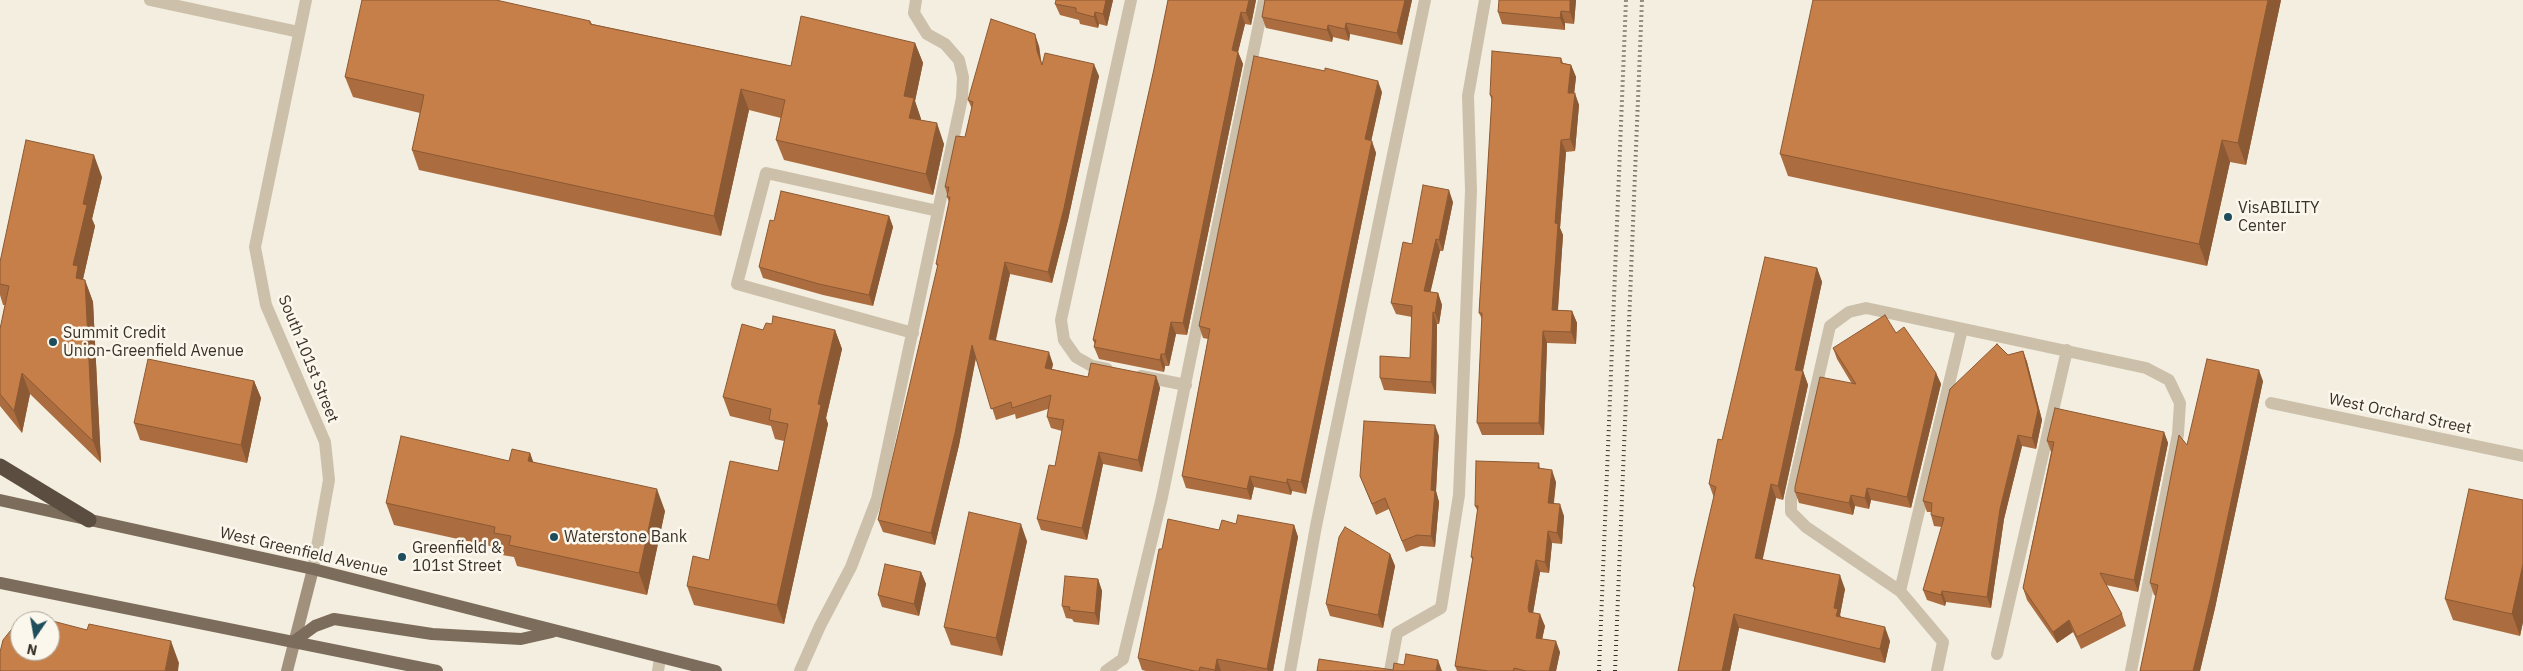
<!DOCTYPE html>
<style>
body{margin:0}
#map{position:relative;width:2523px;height:671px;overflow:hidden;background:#f3eedf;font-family:"IBM Plex Sans",sans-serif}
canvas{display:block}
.north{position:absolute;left:10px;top:611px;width:50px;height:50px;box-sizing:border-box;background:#fbf7ec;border:1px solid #aea89e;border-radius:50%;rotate:192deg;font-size:14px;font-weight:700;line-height:20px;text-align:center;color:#3a322a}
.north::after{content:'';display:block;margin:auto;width:18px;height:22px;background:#1e4d5c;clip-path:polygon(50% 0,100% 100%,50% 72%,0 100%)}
</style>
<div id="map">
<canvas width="2523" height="671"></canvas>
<div class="north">N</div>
</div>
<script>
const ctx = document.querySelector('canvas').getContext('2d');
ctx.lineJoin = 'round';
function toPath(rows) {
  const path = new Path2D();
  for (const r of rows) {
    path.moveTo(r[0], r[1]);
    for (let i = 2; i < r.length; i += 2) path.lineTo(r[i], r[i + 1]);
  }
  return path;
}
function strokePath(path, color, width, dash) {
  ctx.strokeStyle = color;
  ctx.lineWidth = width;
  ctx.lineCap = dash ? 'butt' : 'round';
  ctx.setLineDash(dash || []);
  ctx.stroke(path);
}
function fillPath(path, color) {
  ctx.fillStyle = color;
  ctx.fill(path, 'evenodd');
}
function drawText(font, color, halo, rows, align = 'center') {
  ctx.font = font + ' "IBM Plex Sans",sans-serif';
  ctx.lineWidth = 5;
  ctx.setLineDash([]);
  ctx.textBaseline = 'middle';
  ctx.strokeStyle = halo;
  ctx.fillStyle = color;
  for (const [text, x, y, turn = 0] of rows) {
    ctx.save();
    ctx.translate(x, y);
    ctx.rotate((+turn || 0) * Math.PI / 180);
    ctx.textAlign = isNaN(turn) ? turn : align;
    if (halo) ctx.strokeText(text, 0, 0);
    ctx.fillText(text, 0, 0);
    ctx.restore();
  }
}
const street = toPath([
 [150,0,299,32],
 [306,0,255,247,266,305,325,442,329,480,313,569],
 [913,333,737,284,766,173,938,211],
 [1107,369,1092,366,1076,357,1064,340,1061,320,1131,0],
 [1141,376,1186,385],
 [2271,403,2523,456],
 [1900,591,1962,329],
 [1997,654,2067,350],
 [658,671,660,658],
 [800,671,820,626,851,567,877,499,962,98,963,77,959,60,945,44,927,34,914,13,916,0],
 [1106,671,1123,659,1162,497,1264,0],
 [1290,671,1316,526,1425,0],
 [1390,671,1397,633,1441,608,1459,495,1471,190,1468,96,1485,0],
 [1937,671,1943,642,1900,591,1806,527,1791,512,1791,498,1830,326,1849,312,1866,308,2146,368,2169,380,2180,403,2178,434,2131,671]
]);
const secondary = toPath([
 [287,671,313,569]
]);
const primary = toPath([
 [0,500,313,569,716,671],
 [0,583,437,671],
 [293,642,315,626,334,619,432,634,521,639,552,632]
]);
const highway = toPath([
 [0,466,89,520]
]);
const rail = toPath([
 [1599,671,1626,0],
 [1615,671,1642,0]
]);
const wall = toPath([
 [1113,0,1107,26,1099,24,1098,28,1080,24,1079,20,1060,15,1055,4],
 [1168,0,1256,0,1251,25,1245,24,1238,52,1243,64,1187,335,1176,334,1169,366,1165,366,1164,372,1099,359,1094,347,1095,345,1093,340,1154,69],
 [1265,0,1412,0,1402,45,1350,34,1349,41,1333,37,1332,42,1266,28,1262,17],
 [1576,0,1574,24,1565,23,1565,30,1502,24,1498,12],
 [2281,0,2246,165,2230,162,2207,266,1788,176,1780,154],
 [590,21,592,24,791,66,915,43,923,63,915,101,921,119,921,120,944,144,933,195,784,160,776,140,781,118,749,110,721,236,419,170,412,150,420,113,353,97,345,77],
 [1039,46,1042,65,1099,76,1068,220,1052,283,1010,274,996,340,1053,364,1052,369,1088,377,1156,376,1160,388,1142,472,1103,464,1087,540,1041,530,1037,519,1055,466,1062,431,1051,428,1047,417,1048,409,1016,419,1015,414,996,420,976,358,959,445,935,545,883,532,878,520,938,268,936,264,949,202,947,197,947,194,945,187,965,137,972,109,968,100],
 [1561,58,1563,63,1571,65,1576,77,1574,93,1579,105,1575,151,1566,152,1560,228,1563,235,1558,310,1572,311,1577,323,1576,344,1547,343,1544,435,1482,435,1477,423,1482,319,1479,313,1492,101,1490,95],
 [1382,92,1371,141,1376,153,1306,494,1292,491,1291,495,1254,487,1251,500,1186,488,1182,476,1208,339,1203,338,1199,326],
 [102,177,92,219,95,226,83,279,83,280,85,280,93,302,101,463,30,394,22,433,0,406,0,329,5,305,3,305,0,295,0,262],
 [1453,202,1443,251,1440,251,1430,292,1438,293,1442,305,1439,324,1437,324,1436,394,1384,390,1380,378,1410,358,1412,317,1396,314,1391,303,1412,244],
 [889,216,893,227,873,306,823,295,763,278,759,267,774,221],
 [1817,268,1822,282,1803,371,1808,385,1783,500,1776,498,1762,560,1845,589,1840,615,1841,617,1890,641,1885,663,1739,628,1730,671,1678,671,1695,590,1693,586,1714,498,1709,484,1722,440],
 [772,324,835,330,842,349,826,418,828,424,784,624,694,605,687,586,709,560,778,471,784,441,775,439,771,426,730,416,723,397,763,330],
 [1896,333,1936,373,1941,384,1911,508,1871,500,1869,509,1855,506,1853,515,1799,503,1795,492,1852,384,1837,359,1833,348],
 [2023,351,2027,362,2042,420,2036,449,2022,446,2004,519,1991,608,1946,602,1945,606,1927,600,1923,590,1942,527,1934,526,1931,515,1931,512,1927,512,1923,501,2008,355],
 [254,381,261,398,247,463,140,440,134,423],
 [2263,381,2215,608,2200,671,2140,671,2156,596,2154,595,2150,583,2187,445],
 [2164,432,2168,443,2138,592,2106,585,2122,614,2126,626,2081,649,2073,632,2057,643,2027,600,2023,588,2051,452,2047,441],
 [1439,436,1436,491,1439,502,1435,547,1421,546,1406,552,1389,509,1376,515,1360,476],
 [530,453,533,462,665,511,647,595,517,566,514,557,502,555,499,548,394,525,386,503,509,461],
 [1539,463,1540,468,1556,482,1554,503,1564,516,1562,544,1552,543,1549,573,1540,572,1533,613,1545,626,1542,639,1560,652,1556,671,1457,671,1455,666,1473,561,1471,557,1478,512,1475,506],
 [2523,500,2523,622,2520,636,2453,620,2445,599],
 [1236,524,1294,525,1298,537,1273,671,1146,671,1142,670,1138,658,1162,549],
 [1027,541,1002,656,951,645,944,627],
 [1390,554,1395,566,1383,628,1330,616,1326,604],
 [921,572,926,584,919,616,882,607,878,595],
 [1098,579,1102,591,1099,625,1074,622,1072,619,1066,618,1062,606]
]);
const shadedWall = toPath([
 [1106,0,1113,0,1107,26,1103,14],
 [1249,0,1256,0,1251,25,1246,13],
 [1405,0,1412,0,1402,45,1397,33],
 [1570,0,1576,0,1574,24,1570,12],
 [2268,0,2281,0,2246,165,2238,143],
 [1561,11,1565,23,1565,30,1560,18],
 [1095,12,1099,24,1098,28,1094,17],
 [1241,12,1245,24,1238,52,1243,64,1187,335,1183,323,1232,50],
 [1346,23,1350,34,1349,41,1345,29],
 [1328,25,1333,37,1332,42,1327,30],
 [1035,34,1039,46,1041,63,1037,51],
 [915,43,923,63,915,101,921,119,917,138,909,118,904,96],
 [1094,64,1099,76,1068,220,1052,283,1048,272],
 [1571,65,1576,77,1573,104,1568,93],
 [1378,81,1382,92,1369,151,1365,139],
 [741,89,749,110,721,236,714,216],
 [1575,93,1579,105,1575,151,1570,139],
 [937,123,944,144,933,195,926,174],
 [1561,140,1566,152,1560,228,1563,235,1557,321,1552,310,1555,223],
 [2222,140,2230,162,2207,266,2199,244],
 [1372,141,1376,153,1306,494,1301,482],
 [94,155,102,177,92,219,95,226,83,279,86,286,85,280,93,302,101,463,93,441,76,278,73,265,83,204],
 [1449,190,1453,202,1443,251,1439,240],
 [889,216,893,227,873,306,869,295],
 [1436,239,1440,251,1428,303,1424,291],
 [1005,262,1010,274,993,351,989,339],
 [1817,268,1822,282,1800,384,1795,370],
 [1438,293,1442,305,1439,324,1435,313],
 [1572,311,1577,323,1576,344,1571,332],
 [1433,312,1437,324,1436,394,1431,382],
 [1171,322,1176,334,1169,366,1165,354],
 [835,330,842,349,826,418,828,424,784,624,777,605,818,404],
 [1543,331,1547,343,1544,435,1539,423],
 [972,345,976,357,959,445,935,545,931,533],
 [2023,351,2027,362,2042,420,2036,449,2032,438],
 [1049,352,1053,364,1049,380,1045,368],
 [1161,354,1165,366,1164,372,1160,360],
 [2259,370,2263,381,2215,608,2200,671,2193,671],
 [1803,371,1808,385,1783,500,1778,486],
 [22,373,30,394,22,433,14,411],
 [1936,373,1941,384,1911,508,1907,497],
 [1156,376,1160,388,1142,472,1138,460],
 [254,381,261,398,247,463,241,445],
 [1435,425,1439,436,1436,491,1439,502,1435,547,1431,536,1431,490],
 [2164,432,2168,443,2138,592,2134,580],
 [2018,435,2022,446,2004,519,1991,608,1987,597,2000,509],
 [1099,452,1103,464,1087,540,1082,528],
 [530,453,538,475,528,461],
 [1552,470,1556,482,1552,515,1548,503],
 [1250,476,1254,487,1251,500,1247,489],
 [1287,479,1292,491,1291,495,1287,483],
 [1771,484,1776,498,1760,572,1755,558],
 [1867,488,1871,500,1869,509,1865,498],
 [657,489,665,511,647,595,639,573],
 [1851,495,1855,506,1853,515,1849,503],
 [1560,504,1564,516,1562,544,1557,533],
 [1021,524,1027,541,1002,656,996,638],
 [1294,525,1298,537,1273,671,1268,671,1267,669],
 [1548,531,1552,543,1549,573,1545,562],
 [1390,554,1395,566,1383,628,1378,615],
 [1536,560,1540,572,1532,619,1529,612,1528,608],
 [2523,564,2523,622,2520,636,2512,614],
 [921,572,926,584,919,616,914,604],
 [1840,575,1845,589,1840,615,1843,623,1841,630,1834,608],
 [1098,579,1102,591,1099,625,1095,613],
 [1942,591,1946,602,1945,606,1941,595],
 [1540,614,1545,626,1540,649,1536,638],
 [1734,614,1739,628,1730,671,1722,671],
 [2069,620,2073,632,2057,643,2053,632],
 [1885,627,1890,641,1885,663,1880,649],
 [171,641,179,663,178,671,165,671],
 [1556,641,1560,652,1556,671,1549,671],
 [1217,659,1221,671,1215,671],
 [1438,660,1442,671,1436,671]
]);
const building = toPath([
 [362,0,496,0,590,21,590,24,791,66,801,16,915,43,904,96,914,98,909,118,937,123,926,174,776,140,785,100,741,89,714,216,412,150,424,95,345,77,362,0],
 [1056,0,1106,0,1103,14,1095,12,1094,17,1076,12,1076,8,1055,4,1056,0],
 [1168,0,1249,0,1246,13,1241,12,1232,50,1238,52,1183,323,1171,322,1165,354,1161,354,1160,360,1094,347,1096,340,1093,340,1154,69,1168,0],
 [1265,0,1405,0,1397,33,1346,23,1345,29,1328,25,1327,30,1262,17,1265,0],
 [1499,0,1570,0,1570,12,1561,11,1560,18,1498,12,1499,0],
 [1813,0,2268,0,2238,143,2222,140,2199,244,1780,154,1813,0],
 [991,19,1035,34,1037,51,1042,65,1045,53,1094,64,1064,208,1048,272,1005,262,989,339,1049,352,1045,368,1088,377,1091,363,1156,376,1138,460,1099,452,1082,528,1037,519,1049,465,1055,466,1064,420,1047,417,1051,395,1012,408,1011,402,991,409,972,345,955,433,931,533,878,520,938,264,936,264,950,197,947,197,949,187,945,187,956,136,965,137,973,102,968,100,991,19],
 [1492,51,1561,58,1561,63,1571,65,1568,93,1575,93,1570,139,1561,140,1555,223,1558,224,1552,310,1572,311,1571,332,1543,331,1539,423,1477,423,1482,313,1479,313,1492,96,1490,95,1492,51],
 [1254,56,1325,71,1325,68,1378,81,1365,139,1372,141,1301,482,1287,479,1287,483,1250,476,1247,489,1182,476,1210,329,1199,326,1254,56],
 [26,140,94,155,83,204,87,205,73,265,78,266,76,278,85,280,93,441,22,373,14,411,0,394,0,329,9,286,0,284,0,262,26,140],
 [1423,185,1449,190,1439,240,1436,239,1424,291,1438,293,1435,313,1433,312,1431,382,1380,378,1380,356,1410,358,1412,306,1391,303,1403,242,1412,244,1423,185],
 [781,191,889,216,869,295,819,284,759,267,770,220,774,221,781,191],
 [1765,257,1817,268,1795,370,1803,371,1778,486,1771,484,1755,558,1840,575,1834,608,1838,609,1836,616,1885,627,1880,649,1734,614,1722,671,1678,671,1695,587,1693,586,1716,487,1709,484,1718,439,1722,440,1765,257],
 [1885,315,1896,333,1904,327,1936,373,1907,497,1867,488,1865,498,1851,495,1849,503,1795,492,1795,487,1820,377,1856,384,1833,348,1885,315],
 [773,316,835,330,818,404,821,405,777,605,687,586,693,556,709,560,730,461,778,471,788,424,769,420,771,409,723,397,742,324,763,330,766,323,772,324,773,316],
 [1997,344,2008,355,2023,351,2038,410,2032,438,2018,435,2000,509,1987,597,1942,591,1941,595,1923,590,1944,518,1931,515,1932,503,1923,501,1950,389,1997,344],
 [148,359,254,381,241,445,134,423,148,359],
 [2207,359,2259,370,2211,596,2193,671,2140,671,2158,585,2150,583,2179,435,2187,445,2207,359],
 [2055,408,2164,432,2134,580,2100,573,2122,614,2077,637,2069,620,2053,632,2023,588,2054,442,2047,441,2055,408],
 [1364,421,1435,425,1431,490,1435,491,1431,536,1417,535,1402,541,1385,498,1372,504,1360,476,1364,421],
 [401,436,509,461,512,449,530,453,528,461,657,489,639,573,509,545,511,536,494,533,495,527,386,503,401,436],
 [1476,461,1539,463,1538,468,1552,470,1548,503,1560,504,1557,533,1548,531,1545,562,1536,560,1528,608,1529,612,1540,614,1536,638,1556,641,1549,671,1526,671,1514,668,1513,671,1488,671,1455,666,1473,557,1471,557,1478,506,1475,506,1476,461],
 [2469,489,2523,500,2523,564,2512,614,2445,599,2469,489],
 [969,512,1021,524,996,638,944,627,969,512],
 [1238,515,1294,525,1267,669,1217,659,1215,670,1200,667,1199,671,1195,671,1138,658,1159,549,1162,549,1168,519,1219,530,1222,520,1236,524,1238,515],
 [1345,527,1390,554,1378,615,1326,604,1339,537,1345,527],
 [885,564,921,572,914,604,878,595,885,564],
 [1065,576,1098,579,1095,613,1069,610,1070,607,1062,606,1065,576],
 [41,618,87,630,89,624,171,641,165,671,0,671,0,652,3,640,11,630,20,625,20,651,50,651,50,621,27,621,29,619,41,618],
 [1406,654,1438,660,1436,671,1317,671,1319,659,1393,670,1394,663,1404,665,1406,654]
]);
const markers = [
 [2228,217,5,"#1e4d5c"],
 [53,342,5,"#1e4d5c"],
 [554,537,5,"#1e4d5c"],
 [402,557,5,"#1e4d5c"]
];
const poiNames = [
 ["VisABILITY",2238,208],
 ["Center",2238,226],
 ["Summit Credit",63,333],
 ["Union-Greenfield Avenue",63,351],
 ["Waterstone Bank",564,537],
 ["Greenfield &",412,548],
 ["101st Street",412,566]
];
const streetNames = [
 ["South 101st Street",308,359,68],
 ["West Orchard Street",2400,414,12],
 ["West Greenfield Avenue",304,552,13]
];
strokePath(street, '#ccc0ab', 12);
strokePath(secondary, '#a0907c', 12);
strokePath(primary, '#7c6c5b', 12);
strokePath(highway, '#5b4e41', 15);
strokePath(rail, '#3a322a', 4, [1, 4]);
fillPath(wall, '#ab6d3f');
fillPath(shadedWall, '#8b5933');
fillPath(building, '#c77f49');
strokePath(building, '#8b5933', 1);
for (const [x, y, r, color] of markers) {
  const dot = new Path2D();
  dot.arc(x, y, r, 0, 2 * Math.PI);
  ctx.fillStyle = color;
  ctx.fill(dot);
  strokePath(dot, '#fbf7ec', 2);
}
drawText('16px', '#3a322a', '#fbf7ec', poiNames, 'left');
drawText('16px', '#3a322a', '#fbf7ec', streetNames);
</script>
